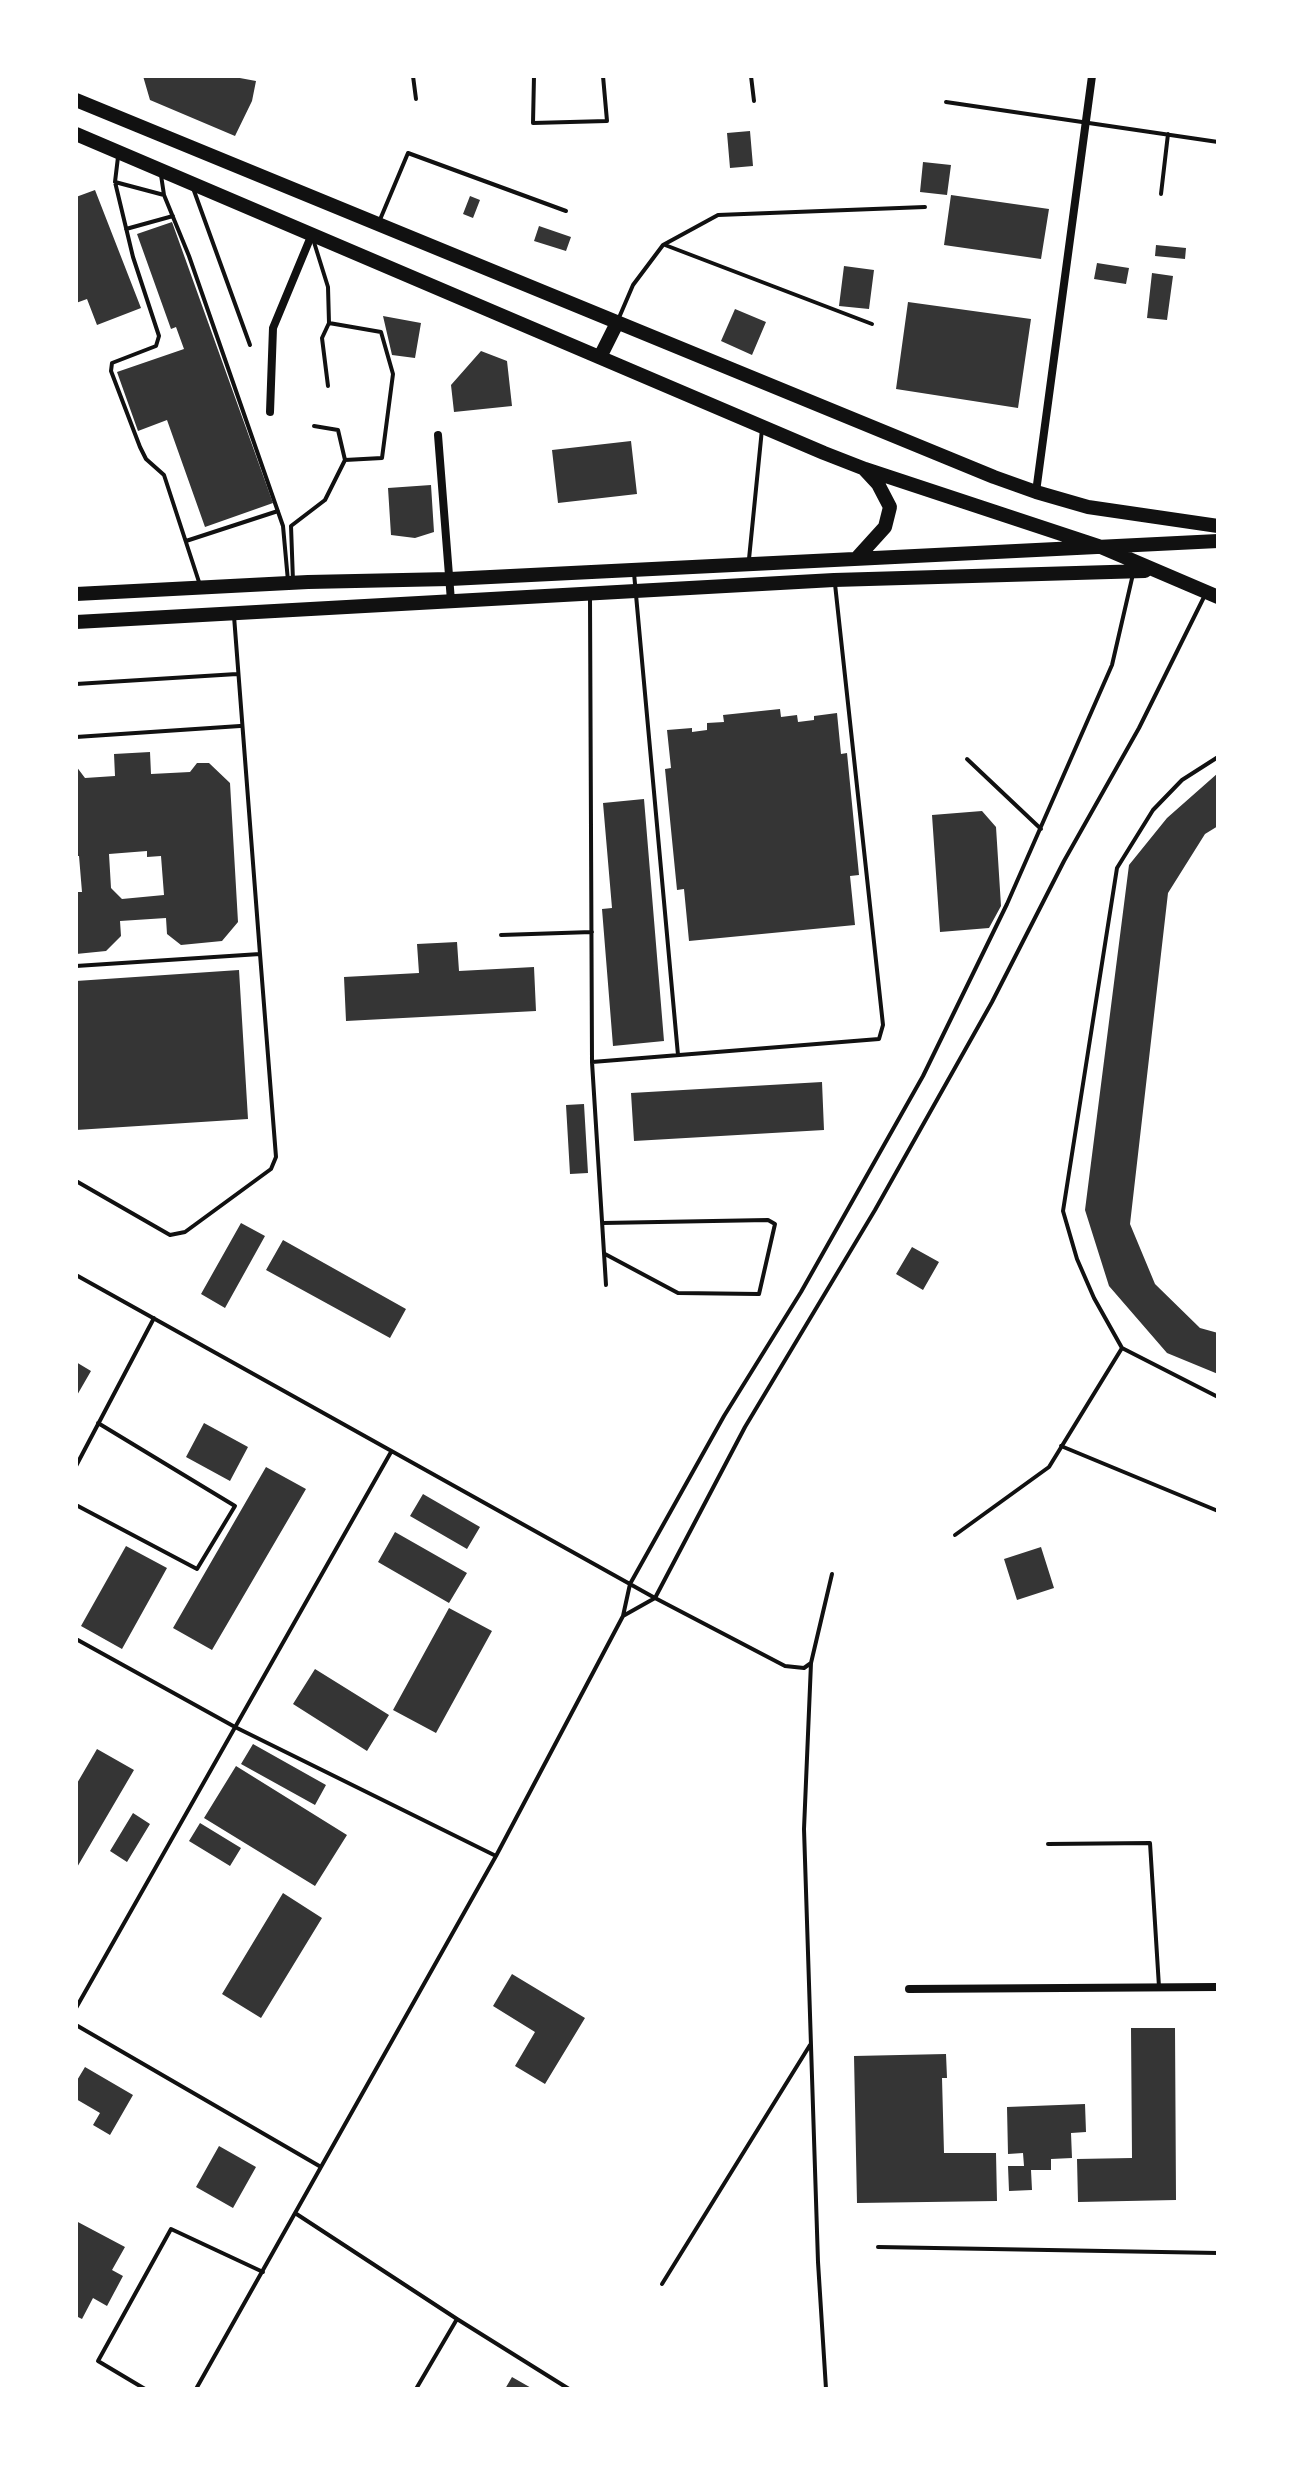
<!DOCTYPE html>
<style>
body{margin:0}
#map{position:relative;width:1294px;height:2465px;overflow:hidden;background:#fff;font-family:"Work Sans",sans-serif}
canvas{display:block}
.frame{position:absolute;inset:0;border:78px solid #fff;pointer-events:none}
</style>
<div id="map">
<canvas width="1294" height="2465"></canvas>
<div class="frame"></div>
</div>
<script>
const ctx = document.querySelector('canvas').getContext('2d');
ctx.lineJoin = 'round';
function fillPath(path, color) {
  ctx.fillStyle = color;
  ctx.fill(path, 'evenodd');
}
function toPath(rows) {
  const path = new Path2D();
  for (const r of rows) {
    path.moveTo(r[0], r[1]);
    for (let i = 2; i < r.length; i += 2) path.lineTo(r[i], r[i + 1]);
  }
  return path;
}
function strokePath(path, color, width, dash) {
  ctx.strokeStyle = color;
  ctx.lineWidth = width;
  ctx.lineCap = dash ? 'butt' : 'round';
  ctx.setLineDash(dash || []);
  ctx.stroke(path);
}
const building = toPath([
 [143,76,229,76,256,81,252,101,235,136,150,100],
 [750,131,753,166,730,168,727,133],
 [923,162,951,165,947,195,920,192],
 [95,190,141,308,97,325,87,299,76,303,76,197],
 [951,195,1049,209,1041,259,944,245],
 [470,196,480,200,473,218,463,214],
 [172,222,273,503,205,527,167,420,138,431,117,372,184,349,176,327,171,329,137,234],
 [539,226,571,237,566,251,534,241],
 [1156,245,1186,248,1185,259,1155,256],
 [1097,263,1129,268,1126,284,1094,279],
 [844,266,874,270,869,309,839,306],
 [1152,273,1173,276,1167,320,1147,318],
 [908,302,1031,319,1018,408,896,389],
 [735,309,766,322,752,355,721,341],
 [383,316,421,323,415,358,392,355],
 [481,351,507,361,512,406,454,412,451,385],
 [631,441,637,494,558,503,552,450],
 [431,485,434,532,415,538,391,535,388,488],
 [780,709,781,717,797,715,798,722,814,720,814,716,837,713,841,754,847,753,859,875,850,876,855,925,689,941,684,889,677,890,665,769,671,768,667,730,692,728,692,732,707,730,707,723,724,722,723,715],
 [150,752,151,774,190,772,197,763,209,763,230,783,238,922,222,941,181,945,167,934,166,918,120,921,121,936,106,951,76,954,76,892,82,892,79,856,76,856,76,766,85,778,115,776,114,754],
 [147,851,147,857,161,856,164,895,122,899,111,888,109,854],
 [1218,773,1218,826,1205,834,1168,893,1130,1224,1155,1284,1200,1328,1218,1333,1218,1374,1167,1353,1109,1286,1085,1210,1129,865,1167,818],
 [644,799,664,1041,613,1046,602,909,612,908,603,803],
 [982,811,996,827,1001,906,989,928,940,932,932,815],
 [457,942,459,971,534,967,536,1011,346,1021,344,977,419,973,417,944],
 [239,970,248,1119,76,1130,76,981],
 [822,1082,824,1130,634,1141,631,1093],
 [584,1104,588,1173,570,1174,566,1105],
 [241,1223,265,1236,225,1308,201,1294],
 [283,1240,406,1309,390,1338,266,1270],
 [912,1247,939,1262,923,1290,896,1274],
 [76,1362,91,1371,76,1397],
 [204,1423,248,1447,230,1481,186,1457],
 [266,1467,306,1489,212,1650,173,1628],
 [423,1494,480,1527,467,1549,410,1516],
 [395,1532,467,1573,449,1603,378,1562],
 [126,1546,167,1568,122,1649,81,1626],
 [1041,1547,1054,1588,1017,1600,1004,1559],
 [449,1608,492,1631,436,1733,393,1710],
 [315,1669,389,1715,367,1751,293,1704],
 [253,1744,326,1785,315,1805,241,1764],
 [97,1749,134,1770,76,1869,76,1785],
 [236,1766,347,1835,315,1886,204,1818],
 [133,1813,150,1824,127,1862,110,1851],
 [200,1823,241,1848,230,1866,189,1841],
 [283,1893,322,1918,261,2018,222,1994],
 [512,1974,585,2018,545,2084,515,2066,535,2032,493,2006],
 [1131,2028,1175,2028,1176,2200,1078,2202,1077,2159,1132,2158],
 [946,2054,947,2078,942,2078,944,2153,996,2153,997,2201,857,2203,854,2056],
 [85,2067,133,2095,110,2135,93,2125,100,2113,76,2099,76,2082],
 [1085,2104,1086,2132,1071,2133,1072,2158,1051,2159,1051,2170,1031,2170,1032,2190,1009,2191,1008,2166,1024,2166,1023,2153,1008,2154,1007,2107],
 [219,2146,256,2167,233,2208,196,2187],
 [76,2221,125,2247,112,2270,123,2276,107,2306,93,2298,82,2319,76,2316],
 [512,2377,533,2389,505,2389]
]);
const service = toPath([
 [413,76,416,99],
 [534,76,533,123,607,121,603,76],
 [751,76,754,101],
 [946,102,1218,142],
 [118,157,115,182,133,257,159,336,156,346,112,363,111,371,140,447,146,459,164,475,200,585],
 [115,182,164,195,161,175],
 [193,188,250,345],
 [1161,194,1168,134],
 [164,195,189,256,283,526,288,581],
 [379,222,408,153,566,211],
 [126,229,173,216],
 [665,245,872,324],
 [618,320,633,285,663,245,718,215,925,207],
 [328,386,322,338,329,323],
 [314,426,338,430,345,460],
 [186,541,278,511],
 [749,559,762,429],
 [634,573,678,1055],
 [293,581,291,526,325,500,345,460,382,458,393,374,381,332,329,323,328,287,313,239],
 [590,599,592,1062,606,1285],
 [76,684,237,674],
 [76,737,240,726],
 [1218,757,1182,780,1153,810,1117,868,1063,1211,1077,1259,1094,1298,1122,1348,1218,1397],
 [967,759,1041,829],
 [501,935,592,932],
 [76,966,260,954,234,616],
 [592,1062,879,1039,883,1025,835,584],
 [76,1181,170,1235,185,1232,271,1169,276,1157,260,954],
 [603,1223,768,1220,775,1224,759,1294,678,1293,605,1254],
 [76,1275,655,1598,785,1666,804,1668,811,1663,832,1574],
 [1061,1446,1218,1511],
 [76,1466,154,1318],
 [76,1505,197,1569,235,1506,98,1423],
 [955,1535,1049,1467,1122,1348],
 [623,1616,655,1598,745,1427,875,1210,992,1002,1064,861,1139,728,1205,595],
 [76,1639,235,1727,496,1856,623,1616,630,1584,724,1416,801,1292,923,1076,1007,904,1112,665,1133,574],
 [811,1663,804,1829,818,2262,826,2389],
 [1048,1844,1150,1843,1159,1987],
 [76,2008,391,1452],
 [76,2025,321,2167],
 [295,2213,457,2319,416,2389],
 [878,2247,1218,2253],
 [662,2284,810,2045],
 [457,2319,569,2389],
 [1218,2351,1218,2388],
 [145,2389,98,2361,171,2229,263,2272],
 [196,2389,496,1856]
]);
const minor = toPath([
 [270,412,273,328,312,234],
 [438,435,451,601],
 [1036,492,1092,76],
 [909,1989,1218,1987]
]);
const primary = toPath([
 [76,100,994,477,1036,492,1088,507,1218,526],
 [76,134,824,453,865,469,1101,547,1218,597],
 [600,357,617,323],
 [856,559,885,527,890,507,878,484,865,470],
 [76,594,308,582,450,579,1218,541],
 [76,622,834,580,1145,571]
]);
fillPath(building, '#353535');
strokePath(service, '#111', 4);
strokePath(minor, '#111', 8);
strokePath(primary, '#111', 14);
</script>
